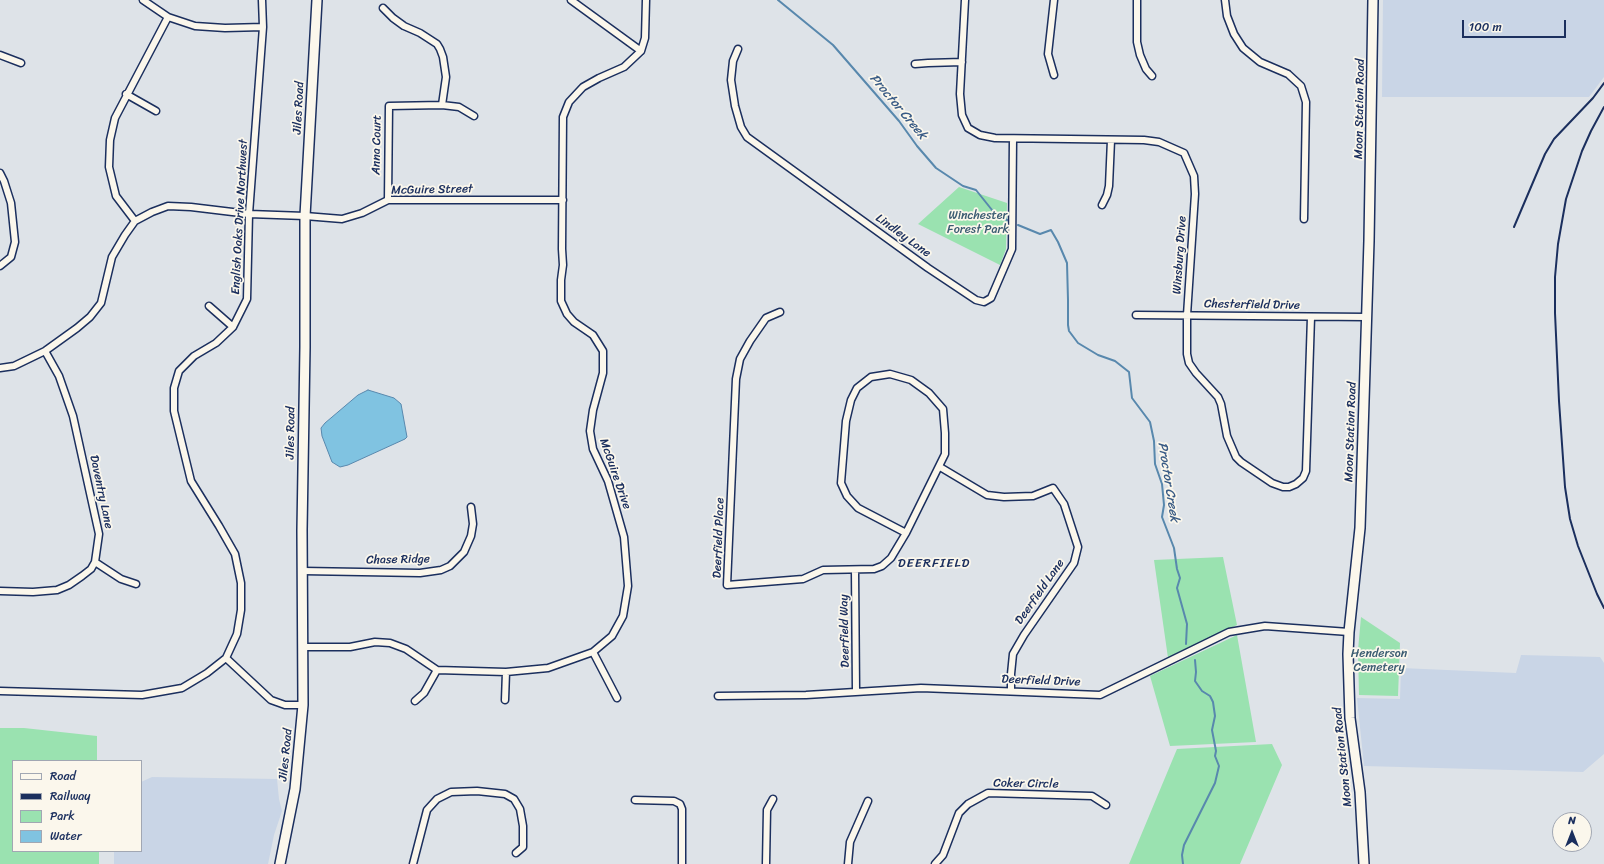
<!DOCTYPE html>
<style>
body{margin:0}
#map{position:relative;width:1604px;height:864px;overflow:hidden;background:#dee3e8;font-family:Sriracha,sans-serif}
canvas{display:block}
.legend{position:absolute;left:12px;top:760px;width:130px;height:92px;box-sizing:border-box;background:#fbf7ec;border:1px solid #a1a7b3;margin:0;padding:5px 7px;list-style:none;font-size:12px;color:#1b2f5e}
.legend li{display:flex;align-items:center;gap:8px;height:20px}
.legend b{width:20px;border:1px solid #a1a7b3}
.north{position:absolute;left:1552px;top:812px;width:40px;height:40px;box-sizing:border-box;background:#fbf7ec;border:1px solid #a1a7b3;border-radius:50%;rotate:0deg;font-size:11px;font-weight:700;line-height:16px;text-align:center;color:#1b2f5e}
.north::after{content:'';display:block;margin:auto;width:14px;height:18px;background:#1b2f5e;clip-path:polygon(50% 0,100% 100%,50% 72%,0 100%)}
.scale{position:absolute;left:1462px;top:20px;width:104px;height:18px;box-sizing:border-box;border:2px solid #1b2f5e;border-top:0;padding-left:5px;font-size:12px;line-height:14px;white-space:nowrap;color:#1b2f5e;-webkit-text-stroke:3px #fbf7ec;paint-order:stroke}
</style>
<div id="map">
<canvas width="1604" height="864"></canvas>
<ul class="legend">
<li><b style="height:5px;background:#fbf7ec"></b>Road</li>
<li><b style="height:5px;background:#1b2f5e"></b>Railway</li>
<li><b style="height:11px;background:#9ae2b0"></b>Park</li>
<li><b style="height:11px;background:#80c3e1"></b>Water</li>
</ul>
<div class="north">N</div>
<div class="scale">100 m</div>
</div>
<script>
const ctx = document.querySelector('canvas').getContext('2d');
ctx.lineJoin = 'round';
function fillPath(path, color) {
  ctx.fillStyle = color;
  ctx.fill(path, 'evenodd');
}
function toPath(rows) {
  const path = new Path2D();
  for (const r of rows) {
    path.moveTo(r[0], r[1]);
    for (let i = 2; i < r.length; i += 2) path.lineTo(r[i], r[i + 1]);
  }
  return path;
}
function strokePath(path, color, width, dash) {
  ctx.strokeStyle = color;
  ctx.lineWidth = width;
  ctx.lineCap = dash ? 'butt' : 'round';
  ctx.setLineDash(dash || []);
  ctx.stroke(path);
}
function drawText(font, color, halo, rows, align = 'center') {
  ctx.font = font + ' Sriracha,sans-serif';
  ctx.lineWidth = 3.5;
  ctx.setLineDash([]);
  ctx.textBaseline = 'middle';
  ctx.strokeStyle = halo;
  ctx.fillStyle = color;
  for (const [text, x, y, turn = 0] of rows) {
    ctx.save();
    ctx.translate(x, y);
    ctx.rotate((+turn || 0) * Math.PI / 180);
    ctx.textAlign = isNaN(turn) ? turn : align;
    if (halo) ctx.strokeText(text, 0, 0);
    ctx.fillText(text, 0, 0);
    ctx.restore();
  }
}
const built = toPath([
 [1383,0,1604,0,1604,77,1589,97,1382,97],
 [1521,655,1600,657,1604,663,1604,754,1583,772,1364,766,1357,698,1400,699,1401,668,1516,673],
 [152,777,277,779,279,799,282,811,274,835,268,864,114,864,114,851,141,851,141,782]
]);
const green = toPath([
 [959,187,1007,203,1006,249,1000,265,918,224],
 [1223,557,1237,625,1168,658,1154,560],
 [1361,617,1400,643,1398,696,1359,695,1358,650],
 [1237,635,1256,742,1170,746,1150,676],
 [0,728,24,728,97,736,97,761,13,761,13,851,99,851,99,864,0,864],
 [1272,744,1282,765,1240,864,1129,864,1177,749]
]);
const water = toPath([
 [368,390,394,398,401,404,407,437,405,439,348,465,340,467,332,462,322,436,321,428,325,423,358,395,368,390]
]);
const stream = toPath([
 [778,0,833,45,899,121,917,146,936,168,963,186,976,190,996,215,1007,220],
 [1018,225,1040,234,1051,230,1058,242,1067,263,1068,300,1068,325,1069,331,1078,343,1098,355,1115,361,1129,372,1132,398,1150,422,1154,441,1155,464,1162,484,1164,505,1162,517,1174,548,1177,569,1180,578,1177,588,1187,624,1186,644],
 [1183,864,1182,855,1184,845,1215,783,1219,766,1215,756,1216,751,1212,730,1215,716,1213,702,1210,696,1202,691,1195,681,1196,672,1195,660]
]);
const street = toPath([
 [143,0,168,17,195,26,225,28,263,27],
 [571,0,641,51],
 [965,0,960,94,962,115,968,128,980,135,995,138,1144,140,1159,142,1184,153,1194,176,1195,194,1187,315,1187,354,1189,363,1196,373,1218,397,1221,404,1227,436,1236,457,1241,462,1272,483,1283,487,1289,487,1296,484,1303,478,1306,471,1311,317],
 [1137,0,1137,42,1140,55,1146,69,1152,76],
 [1225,0,1227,16,1234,34,1243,48,1260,62,1288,74,1301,86,1306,102,1304,219],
 [383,8,393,18,404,26,420,33,437,44,440,49,443,57,446,77,442,105],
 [738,49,733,61,731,80,735,106,741,127,747,137,928,268,976,300,984,302,991,298,1012,249,1013,139],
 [0,55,21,63],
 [915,64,928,63,962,62],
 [1054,75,1048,54,1054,0],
 [126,94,156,111],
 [0,173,4,181,11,203,15,242,11,257,0,266],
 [388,200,389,106,442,105,459,107,474,116],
 [1102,205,1107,195,1109,186,1111,140],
 [135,221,116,196,109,167,110,140,115,118,168,17],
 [209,306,233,327],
 [780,312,766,318,750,341,740,359,736,379,727,585,803,579,823,570,874,569,882,566,891,558,906,533,945,454,945,433,943,409,929,393,911,380,890,374,871,377,857,388,851,400,846,421,841,483,847,496,858,508,906,533],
 [1136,315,1367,317],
 [0,368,14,366,45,351,77,328,90,317,101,303,112,257,125,235,135,221,152,212,168,206,191,207,249,214,305,216,342,219,362,213,388,200,563,200],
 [940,467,987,495,1004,497,1033,496,1053,488,1064,504,1078,547,1074,563,1024,635,1013,654,1011,674,1011,691],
 [95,562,121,579,136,584],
 [855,570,856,691],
 [303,571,420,573,441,570,450,566,464,552,471,536,473,524,471,507],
 [0,591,33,592,57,590,69,585,82,576,91,569,95,562,99,534,73,416,59,376,45,351],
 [303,647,350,647,375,642,390,643,406,649,437,670,506,672,548,668,593,652,612,636,623,616,628,586,624,537,608,481,593,449,590,431,593,410,603,373,603,351,593,335,574,322,567,314,561,301,561,280,563,265,562,249,563,117,569,102,583,87,599,78,624,67,641,51,645,38,646,0],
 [593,652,617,698],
 [226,658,271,700,285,705,303,705],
 [0,691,142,695,182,688,207,673,226,658,237,634,241,610,241,583,235,554,219,526,191,481,174,411,174,388,179,371,194,356,216,343,233,327,247,299,249,214,263,27,262,0],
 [718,696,806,695,921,688,1100,695,1229,632,1265,626,1349,632],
 [505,700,506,672],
 [415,701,424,693,437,670],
 [635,800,674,801,680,804,682,809,682,864],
 [413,864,427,810,437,799,451,792,477,791,505,794,514,799,520,809,523,826,523,847,516,853],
 [766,864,767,810,773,799],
 [848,864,850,842,868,801],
 [935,864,943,855,959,813,968,804,988,793,1092,796,1106,805]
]);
const secondary = toPath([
 [280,864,295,789,303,705,302,530,305,347,305,216,317,0],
 [1364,864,1360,792,1350,718,1348,654,1349,632,1360,528,1369,241,1373,0]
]);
const rail = toPath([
 [1604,107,1591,131,1582,151,1566,199,1558,244,1555,277,1555,313,1559,401,1565,487,1570,519,1578,546,1597,594,1604,608],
 [1514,227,1545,154,1554,139,1593,98,1604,83]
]);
const streetNames = [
 ["Jiles Road",299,108,-87],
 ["Moon Station Road",1360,109,-89],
 ["Anna Court",377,145,-89],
 ["McGuire Street",432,190,-1],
 ["English Oaks Drive Northwest",240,217,-87],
 ["Lindley Lane",903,236,36],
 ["Winsburg Drive",1180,255,-86],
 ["Chesterfield Drive",1252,305,1],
 ["Moon Station Road",1351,432,-88],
 ["Jiles Road",291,433,-89],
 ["McGuire Drive",615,474,71],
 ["Daventry Lane",101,492,78],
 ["Deerfield Place",719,538,-88],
 ["Chase Ridge",398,560,-1],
 ["Deerfield Lane",1040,592,-55],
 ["Deerfield Way",845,631,-91],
 ["Deerfield Drive",1041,681,2],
 ["Jiles Road",286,755,-84],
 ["Moon Station Road",1343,757,-96],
 ["Coker Circle",1026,784,1]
];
const parkNames = [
 ["Winchester",978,216],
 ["Forest Park",978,230],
 ["Henderson",1379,654],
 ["Cemetery",1379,668]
];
const waterNames = [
 ["Proctor Creek",898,107,50],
 ["Proctor Creek",1168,482,81]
];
const neighbourhoodNames = [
 ["DEERFIELD",934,564]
];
fillPath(built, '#c9d5e6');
fillPath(green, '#9ae2b0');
fillPath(water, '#80c3e1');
strokePath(water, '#5888ad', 1);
strokePath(stream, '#5888ad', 2);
strokePath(street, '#1b2f5e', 9);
strokePath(secondary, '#1b2f5e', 12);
strokePath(street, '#fbf7ec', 6);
strokePath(secondary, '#fbf7ec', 9);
strokePath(rail, '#1b2f5e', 2);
drawText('12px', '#1b2f5e', '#fbf7ec', streetNames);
drawText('12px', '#3b5c72', '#fbf7ec', parkNames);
drawText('italic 13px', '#395b85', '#fbf7ec', waterNames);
ctx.letterSpacing = '1px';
drawText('13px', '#1b2f5e', '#fbf7ec', neighbourhoodNames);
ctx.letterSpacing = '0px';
</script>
